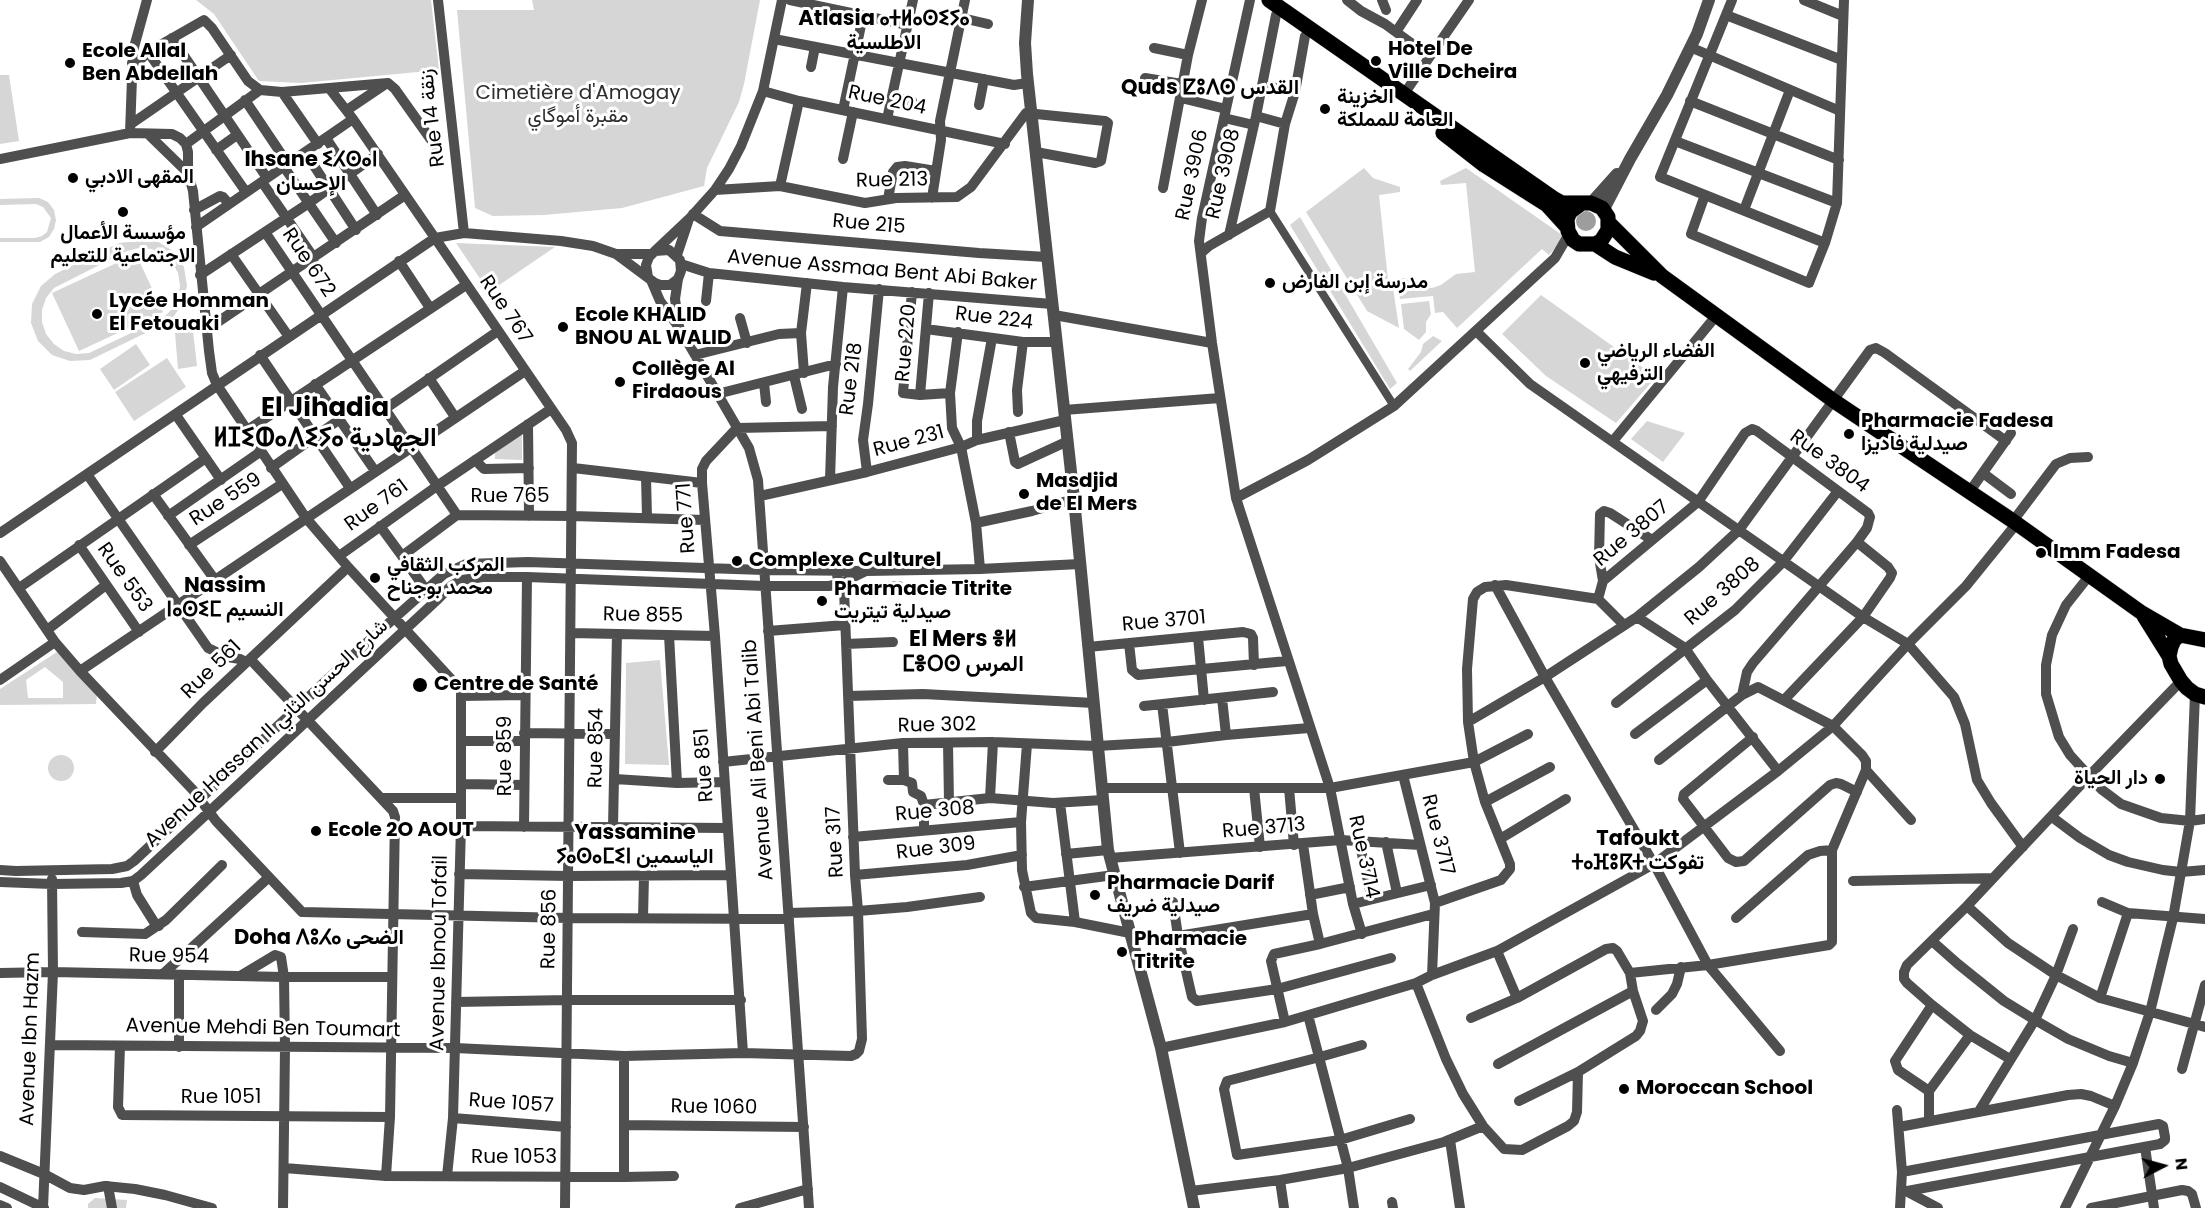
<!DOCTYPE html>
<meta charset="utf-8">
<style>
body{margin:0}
#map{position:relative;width:2205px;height:1208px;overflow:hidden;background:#fff;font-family:Poppins,sans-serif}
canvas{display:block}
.north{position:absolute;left:2133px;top:1136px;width:60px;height:60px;-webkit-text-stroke:4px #fff;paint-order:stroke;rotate:84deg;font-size:16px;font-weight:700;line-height:24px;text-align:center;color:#000}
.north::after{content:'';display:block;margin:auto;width:21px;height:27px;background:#000;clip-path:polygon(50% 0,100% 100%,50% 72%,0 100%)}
</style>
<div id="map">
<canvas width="2205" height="1208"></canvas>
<div class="north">N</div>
</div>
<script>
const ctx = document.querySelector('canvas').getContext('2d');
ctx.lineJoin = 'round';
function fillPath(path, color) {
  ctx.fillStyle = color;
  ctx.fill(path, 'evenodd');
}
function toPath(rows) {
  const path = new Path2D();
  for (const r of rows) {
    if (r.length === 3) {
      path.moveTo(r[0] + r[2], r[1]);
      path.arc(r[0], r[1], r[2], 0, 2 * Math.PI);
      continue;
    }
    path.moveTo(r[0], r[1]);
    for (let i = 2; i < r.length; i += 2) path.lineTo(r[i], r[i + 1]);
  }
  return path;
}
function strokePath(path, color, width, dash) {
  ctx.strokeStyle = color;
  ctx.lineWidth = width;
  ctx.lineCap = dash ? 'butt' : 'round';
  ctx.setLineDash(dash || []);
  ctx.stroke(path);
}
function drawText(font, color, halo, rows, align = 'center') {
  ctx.font = font + ' Poppins,Vazirmatn,"Noto Sans Tifinagh",sans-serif';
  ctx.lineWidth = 6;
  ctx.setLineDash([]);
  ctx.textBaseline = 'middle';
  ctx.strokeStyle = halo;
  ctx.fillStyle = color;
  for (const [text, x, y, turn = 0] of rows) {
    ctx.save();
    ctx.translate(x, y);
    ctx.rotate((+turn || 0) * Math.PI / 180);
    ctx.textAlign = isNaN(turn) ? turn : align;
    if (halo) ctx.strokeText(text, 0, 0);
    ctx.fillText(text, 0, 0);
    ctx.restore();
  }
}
const green = toPath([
 [196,0,431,0,439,70,301,83,259,81,214,14],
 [532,0,760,0,744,84,739,102,707,168,704,186,622,208,544,215,493,216,475,208,457,10,534,10],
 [0,75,9,75,19,141,0,144],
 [1364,168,1373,178,1400,187,1400,192,1379,195,1388,280,1392,281,1399,328,1367,311,1306,212],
 [1466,168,1565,237,1549,255,1542,249,1457,328,1443,312,1435,313,1433,296,1400,299,1398,279,1405,278,1420,287,1432,288,1441,285,1456,274,1475,272,1466,183,1441,185,1440,181],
 [39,198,48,202,54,210,56,220,54,229,49,237,40,242,0,242,0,238,35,238,42,236,47,232,51,218,43,207,36,204,0,205,0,199],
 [1300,217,1397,383,1390,389,1290,225],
 [138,241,157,241,173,251,184,267,187,286,182,305,170,321,90,360,70,361,52,355,38,341,31,323,32,304,41,286,55,274,119,243],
 [139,248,152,249,163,254,172,262,178,273,180,286,178,298,172,309,163,318,89,353,76,354,64,351,54,344,46,334,42,322,42,310,46,298,54,288,127,251],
 [456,243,555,247,489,292],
 [136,254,163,312,79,351,52,293],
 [1541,295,1656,377,1616,423,1546,376,1502,334],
 [1429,301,1431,314,1426,322,1426,332,1419,340,1404,329,1401,304],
 [193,331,197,366,178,369,175,333],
 [1433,336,1442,341,1410,371,1408,369,1421,352,1423,344],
 [136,344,150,365,114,390,100,369],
 [167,358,186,387,134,421,115,392],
 [1647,421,1685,433,1663,462,1631,439],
 [522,434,522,460,495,459,495,453],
 [57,652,97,694,96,704,0,705,0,689],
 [45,667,63,682,63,698,28,698,26,680],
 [660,660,669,765,625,764,626,663],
 [61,768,13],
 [95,1198,127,1200,126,1208,88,1208,88,1204]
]);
const water = toPath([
 [1586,221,10]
]);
const pedestrian = toPath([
 [1270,211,1394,406]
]);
const minor = toPath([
 [438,0,464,233],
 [790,0,908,25],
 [1347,0,1361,11,1385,24,1429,56],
 [1382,0,1386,10],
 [1732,0,1660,177,1825,243],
 [1804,0,1843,16],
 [1726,15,1842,60],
 [962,18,988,24],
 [1396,32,1417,0],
 [172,38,267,178],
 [774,39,1014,85,1027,83],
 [1690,47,1840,111],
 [1154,48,1188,55],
 [148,52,246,192],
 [132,63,140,60,148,52,204,20,212,28,248,81,260,90,282,92,388,83,395,89,439,151],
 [811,67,815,47],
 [1145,78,1182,84],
 [1262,85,1295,92],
 [329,88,353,119,435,238,566,430,572,443,565,1208],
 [763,91,799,101,1005,144],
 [282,92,318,144],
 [1404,94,1469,0],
 [892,97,912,101],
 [1181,98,1226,109],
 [245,100,288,164],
 [1690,101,1839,160],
 [979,105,984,79],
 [347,110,387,83],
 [843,110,863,16],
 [1256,116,1285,124],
 [1224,118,1254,125],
 [887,119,913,0],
 [131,124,231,55],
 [130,133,133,51,147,0],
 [149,135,188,173],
 [326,138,377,215],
 [1675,141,1837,203],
 [186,144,260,90],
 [216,150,237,135],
 [305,152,356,230],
 [0,159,130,133,172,134,180,138,186,144,188,152,188,173,193,191,209,351,212,373,217,385,306,518,348,567,461,690,461,826,453,1118,447,1176],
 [843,159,853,112],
 [284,167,336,243],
 [262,182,314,258],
 [780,186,799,101],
 [1163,188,1188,55,1202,0],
 [715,190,780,186,865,203,896,198,957,197,971,187,1026,113,1105,121,1108,123,1101,161,1095,163,1036,152],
 [1705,195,1691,234,1809,283,1825,243,1837,203,1844,0],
 [932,198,941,140,940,121,965,0],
 [888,199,893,172,897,167,905,166,936,171],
 [194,210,220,196,223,197,229,204],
 [1744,210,1790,90],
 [693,214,720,231,979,253,1047,257],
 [196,227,353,119],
 [265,232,457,515,573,516,705,520],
 [1229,235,1256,116,1276,15],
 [655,251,689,219,715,190,729,169,741,146,763,91,782,0],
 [1201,253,1209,246,1270,211,1285,124,1295,92,1305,36],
 [231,254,289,337],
 [616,254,655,283,660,285,670,285,678,279,681,271,680,260,669,250,655,251,649,257,646,265,648,277],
 [677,255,688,222],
 [399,261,430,308],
 [681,264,709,273,843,287,1052,304],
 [200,275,309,203,378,154],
 [678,279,675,299,679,326],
 [651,280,660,301,680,329,749,448,758,480,809,1208],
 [912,292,903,393,920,395,950,393],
 [706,301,709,273],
 [1054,315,1212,343],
 [740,318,747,343],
 [926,329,1023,342,1057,342],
 [206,330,405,195],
 [1476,331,1530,384,1863,617,1908,644,1954,697,1965,724,1977,780,1991,803,2023,847],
 [958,332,950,393,952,428,961,447,976,523,980,569],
 [260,355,350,488],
 [695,355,779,334,801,333],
 [804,373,801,333,807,283],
 [794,376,802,409],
 [429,378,455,417],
 [764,383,766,402],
 [315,384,375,471],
 [717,394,836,364],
 [920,395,929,293],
 [385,409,498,331],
 [1064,410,1220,398],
 [1018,412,1017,390,1023,342],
 [176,415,221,480],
 [528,424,529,516],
 [246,431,466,285],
 [1009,432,1015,462,1018,464,1068,441],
 [977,440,977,421,992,338],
 [1613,441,1716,316],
 [475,460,484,469,529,468],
 [271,468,340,419],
 [573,468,702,483],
 [867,472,863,440,868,404,879,289],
 [1983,473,2011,494],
 [87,474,208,648,227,657,240,659,246,662],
 [646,477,647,517],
 [830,480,833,387,843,287],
 [1970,491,2011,433],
 [153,494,215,580],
 [760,496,867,472,961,447,977,440,1065,420],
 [1236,498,1212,343,1199,241,1202,218,1250,0],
 [168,516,260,452],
 [2013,521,2056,464,2070,458,2088,457],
 [976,523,1032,511,1074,499],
 [380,526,402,556],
 [0,533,435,238,464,233,561,241,593,246,616,254,651,254],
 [79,545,139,632],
 [189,545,282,484],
 [339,556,437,486,551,409],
 [0,561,55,642,80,671,193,790,216,821,302,912,568,918,789,919],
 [2089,576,2066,605,2052,635,2046,665,2046,694,2059,737,2070,755,2101,789,2121,804,2161,818,2190,821,2205,819],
 [1603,581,1599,557,1600,514,1604,511,1610,513,1652,540],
 [1495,585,1545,677,1654,864,1497,951,1432,975,1416,983,1446,1059,1463,1094,1483,1126,1504,1149,1522,1150,1568,1126,1574,1121,1577,1112,1578,1072],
 [19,588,206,458],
 [844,589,899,586],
 [426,590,402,556,457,515],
 [1598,599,1603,581,1698,502,1745,433,1752,429,1757,431,1868,513,1870,517,1867,528,1857,542,1753,663,1747,672,1742,695],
 [1637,617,1685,648,1707,680,1778,771],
 [47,630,106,585],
 [768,631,845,625],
 [571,633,715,636],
 [669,635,677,783],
 [1198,637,1204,700],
 [1129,643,1132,670,1138,675,1287,661],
 [846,644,893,642],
 [1088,647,1243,632,1251,634,1253,638,1254,665],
 [250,659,393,811,395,817,390,1117,386,1176],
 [80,671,525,371],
 [0,680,55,642],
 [461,696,524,695],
 [848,696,923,694,1094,703],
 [1222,698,1226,735],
 [1784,700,1863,617,1890,578,1892,573,1888,567,1857,542],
 [1616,703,1735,610,1783,562,1838,491],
 [1162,704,1180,853],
 [1144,706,1273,692],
 [1468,722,1545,677,1637,617,1699,567,1739,530,1870,350,1876,348,1885,353,2006,441],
 [524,733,615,734],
 [1635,734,1707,680],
 [1753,737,1684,794,1683,799,1728,858,1736,862,1744,861,1830,785,1836,783,1841,784,1857,792],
 [461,741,524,741],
 [903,743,904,780,912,783,913,792,921,796,924,805,990,798,1053,803,1103,800],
 [948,743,949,802],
 [1027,744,1021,822,1022,870,1031,913,1036,918,1075,922,1130,933],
 [155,752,203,703,348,567],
 [1659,760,1742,695,1758,687,1833,726,1862,755,1866,761,1866,770,1832,850,1832,942,1829,945,1708,965,1654,864,1778,771,1833,726,1908,644,1966,586,2017,523],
 [723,762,903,743,993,742,1097,746,1167,742,1226,735,1309,728],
 [1866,770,1911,820],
 [1403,775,1435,903,1432,975],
 [615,779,677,783,724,782],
 [888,780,904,780],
 [461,784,524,785],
 [1102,788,1330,788,1474,762,1528,734],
 [1254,788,1260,847],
 [1289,788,1294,845],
 [383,798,461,798],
 [990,798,993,742],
 [1485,802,1550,767],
 [1060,803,1075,922],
 [924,805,924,831],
 [2052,817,2080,838,2109,855,2128,862,2163,870,2181,872,2205,870],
 [461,826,727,828],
 [524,827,527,577],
 [613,827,617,634],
 [853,837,1021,822],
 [1500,839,1566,799],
 [1359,841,1372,899],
 [1386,842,1397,893],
 [1303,844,1313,914,1320,944],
 [1066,854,1108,850],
 [1110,858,1341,840,1420,845],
 [0,870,16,871,112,869,127,866,134,861,363,646,444,574,466,564,528,562,764,570,867,571,980,569,1080,564],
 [459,874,569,876,731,875],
 [855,875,967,865,1022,855],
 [133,881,137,895,154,922,159,926],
 [1853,881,1993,878],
 [0,882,52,884,121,883,133,881,141,875,438,599,451,586,462,580,483,577,527,577,765,586,829,586,839,584,864,572],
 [1024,887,1114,875],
 [1310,895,1350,887],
 [1173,902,1178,936,1192,997,1197,1001,1277,989,1391,958],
 [2102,902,2128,913,2205,919],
 [1435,903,1501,880,1510,869,1510,864,1485,802,1474,762,1468,722,1467,669,1473,599,1477,592,1485,587,1506,585,1598,599,1624,625],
 [1353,904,1431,885],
 [1967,906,2008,943,2056,975,2100,998,2205,1027],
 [789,913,858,911,907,907,980,897],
 [643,918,644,876],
 [1736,918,1808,855,1820,851,1832,850],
 [82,932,145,934,166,920,222,865],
 [1362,934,1353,904,1330,788,1236,498,1308,460,1394,406,1555,258,1569,234],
 [1178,936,1313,914],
 [1932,941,1958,964,2004,1001,2035,1020,2068,1039,2109,1056,2133,1063],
 [1497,951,1517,998],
 [0,973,53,972,284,977,391,977],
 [163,974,268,878],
 [240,976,275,955,281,957,284,977,285,1048,283,1208],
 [2100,998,2128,913],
 [456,1002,568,1000,741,1000],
 [1932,1005,1895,1061,1898,1070,1929,1091,1970,1035],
 [1656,1010,1672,994,1677,984,1681,967],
 [1308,1015,1348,1168,1354,1208],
 [1471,1018,1517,998,1606,949,1613,948,1617,951,1630,973,1708,965,1780,1051],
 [1285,1022,1271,961,1274,954,1320,944,1433,914],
 [51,1045,455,1048,624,1056,743,1053,851,1056,856,1054,859,1051,862,1039,858,911,855,875,844,589,839,584,836,570],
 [1362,1045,1320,1057,1227,1081,1224,1089,1237,1155,1340,1140,1410,1119],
 [120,1046,118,1107,122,1115,390,1117],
 [179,1047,179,975],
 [1161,1048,1285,1022,1416,983],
 [743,1053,715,636,702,483,702,469,706,461,737,428,832,426],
 [2010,1059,1970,1035,1932,1005,1907,983,1904,979,1904,972,1907,965,1967,906,2089,776,2181,681],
 [1498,1064,1633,991,1630,973],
 [2182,1069,2205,985],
 [1519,1101,1578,1072,1636,1036,1640,1031,1643,1021,1633,991],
 [1897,1110,1902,1172,1900,1208],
 [1979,1111,2035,1020,2056,975,2073,929],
 [453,1118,566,1127],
 [1929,1120,1929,1091],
 [624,1125,804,1127],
 [1899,1127,2068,1095,2081,1094,2091,1096,2115,1106],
 [1450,1140,1460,1208],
 [2145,1147,2154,1208],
 [0,1156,44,1174,70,1188,84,1190,105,1186,135,1189,165,1195,212,1208],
 [284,1168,386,1176,624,1177,624,1056],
 [624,1177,674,1176],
 [1280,1180,1284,1208],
 [108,1186,112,1208],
 [0,1187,44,1208],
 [1191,1191,1280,1180,1348,1168,1444,1142,1483,1126],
 [1902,1192,2160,1144,2165,1140,2165,1137,2163,1126,2159,1124,1902,1172],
 [1908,1192,1938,1208],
 [1392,1202,1393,1208],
 [0,1205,7,1208],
 [43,1208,53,972,52,879],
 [740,1208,808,1189],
 [2065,1208,2115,1106,2133,1063,2150,1012,2173,918,2190,821,2195,694],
 [2091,1208,2182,1190,2188,1191,2192,1194,2196,1208]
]);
const tertiary = toPath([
 [1028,0,1025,43,1027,74,1074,499,1108,850,1161,1048,1194,1208],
 [1591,203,1617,174],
 [1605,211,1604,209,1630,159,1667,95,1697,34,1709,0]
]);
const primary = toPath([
 [1269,0,1553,198,1562,203,1591,203,1602,208,1608,217,1608,230,1601,241,1595,244,1579,244,1573,240,1568,231,1567,219,1570,212,1582,203],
 [1443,133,1484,165,1547,205,1567,227],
 [1609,223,1662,276,1834,401,2013,521,2142,613,2180,635,2205,640],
 [1595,244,1615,257,1654,273],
 [2144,616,2169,656],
 [2180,635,2174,640,2171,647,2169,656,2171,664,2181,681,2187,688,2195,694,2205,697]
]);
const markers = [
 [1376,61,6,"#000"],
 [70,63,6,"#000"],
 [1325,109,6,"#000"],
 [73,178,6,"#000"],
 [123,212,6,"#000"],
 [1270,283,6,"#000"],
 [97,314,6,"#000"],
 [563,327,6,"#000"],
 [1585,363,6,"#000"],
 [620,382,6,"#000"],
 [1849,434,6,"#000"],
 [1024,494,6,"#000"],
 [2041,553,6,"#000"],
 [737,561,6,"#000"],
 [375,578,6,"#000"],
 [822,601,6,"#000"],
 [420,685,8,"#000"],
 [2160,779,6,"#000"],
 [316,831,6,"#000"],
 [1095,895,6,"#000"],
 [1122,952,6,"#000"],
 [1624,1089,6,"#000"]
];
const poiNames = [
 ["Hotel De",1388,50],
 ["Ville Dcheira",1388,73],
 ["Ecole Allal",82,52],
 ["Ben Abdellah",82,75],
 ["الخزينة",1337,98],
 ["العامة للمملكة",1337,121],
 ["المقهى الادبي",85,178],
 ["مؤسسة الأعمال",123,234,"center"],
 ["الاجتماعية للتعليم",123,257,"center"],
 ["مدرسة إبن الفارض",1282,283],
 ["Lycée Homman",109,302],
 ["El Fetouaki",109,325],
 ["Ecole KHALID",575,316],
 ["BNOU AL WALID",575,339],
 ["الفضاء الرياضي",1597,352],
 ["الترفيهي",1597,375],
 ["Collège Al",632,370],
 ["Firdaous",632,393],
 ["Pharmacie Fadesa",1861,422],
 ["صيدلية فاديزا",1861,445],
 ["Masdjid",1036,482],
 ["de El Mers",1036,505],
 ["Imm Fadesa",2053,553],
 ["Complexe Culturel",749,561],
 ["المركب الثقافي",387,566],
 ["محمد بوجناح",387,589],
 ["Pharmacie Titrite",834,590],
 ["صيدلية تيتريت",834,613],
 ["Centre de Santé",434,685],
 ["دار الحياة",2148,779,"right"],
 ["Ecole 2O AOUT",328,831],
 ["Pharmacie Darif",1107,884],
 ["صيدلية ضريف",1107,907],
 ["Pharmacie",1134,940],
 ["Titrite",1134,963],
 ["Moroccan School",1636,1089]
];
const parkNames = [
 ["Cimetière d'Amogay",578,94],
 ["مقبرة أموگاي",578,117]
];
const streetNames = [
 ["Rue 204",887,101,12],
 ["Rue 14 زنقة",433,118,-97],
 ["Rue 3908",1224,174,-77],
 ["Rue 3906",1193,175,-78],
 ["Rue 213",892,181,-1],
 ["Rue 215",869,225,5],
 ["Rue 672",308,263,56],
 ["Avenue Assmaa Bent Abi Baker",882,271,5],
 ["Rue 767",505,310,56],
 ["Rue 224",994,319,7],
 ["Rue 220",907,343,-85],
 ["Rue 218",852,379,-83],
 ["Rue 231",909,442,-15],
 ["Rue 3804",1829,462,36],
 ["Rue 765",510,497],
 ["Rue 559",226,500,-33],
 ["Rue 761",377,506,-36],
 ["Rue 771",687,518,-94],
 ["Rue 3807",1632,534,-40],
 ["Rue 553",124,578,55],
 ["Rue 3808",1723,592,-41],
 ["Rue 855",643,616,1],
 ["Rue 3701",1164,622,-5],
 ["Rue 561",212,670,-44],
 ["Rue 302",937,726,-1],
 ["Avenue Hassan II شارع الحسن الثاني",267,734,-43],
 ["Rue 854",597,748,-89],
 ["Rue 859",506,756,-90],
 ["Avenue Ali Beni Abi Talib",759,760,-94],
 ["Rue 851",705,765,-94],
 ["Rue 308",935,812,-5],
 ["Rue 3713",1264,829,-5],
 ["Rue 3717",1437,835,76],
 ["Rue 317",836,842,-93],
 ["Rue 309",936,849,-7],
 ["Rue 3714",1363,857,78],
 ["Rue 856",550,929,-89],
 ["Avenue Ibnou Tofail",440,953,-89],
 ["Rue 954",169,957,1],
 ["Avenue Mehdi Ben Toumart",263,1029,1],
 ["Avenue Ibn Hazm",31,1039,-88],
 ["Rue 1051",221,1098],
 ["Rue 1057",511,1104,4],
 ["Rue 1060",714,1108,1],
 ["Rue 1053",514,1158]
];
const neighbourhoodNames = [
 ["Atlasia ⴰⵜⵍⴰⵙⵉⵢⴰ",884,20],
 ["الاطلسية",884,44],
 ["Quds ⵇⵓⴷⵙ القدس",1210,89],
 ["Ihsane ⵉⵃⵙⴰⵏ",311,161],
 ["الإحسان",311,185],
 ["Nassim",225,587],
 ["ⵏⴰⵙⵉⵎ النسيم",225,611],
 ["Yassamine",635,834],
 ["ⵢⴰⵙⴰⵎⵉⵏ الياسمين",635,858],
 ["Tafoukt",1638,840],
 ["ⵜⴰⴼⵓⴽⵜ تفوكت",1638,864],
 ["Doha ⴷⵓⵃⴰ الضحى",319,939]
];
const quarterNames = [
 ["El Mers ⴻⵍ",963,640],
 ["ⵎⴻⵔⵙ المرس",963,665]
];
const districtNames = [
 ["El Jihadia",325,409],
 ["ⵍⵊⵉⵀⴰⴷⵉⵢⴰ الجهادية",325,439]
];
fillPath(green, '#d6d6d6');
fillPath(water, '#9d9d9d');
strokePath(primary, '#dbdbdb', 16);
strokePath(pedestrian, '#4f4f4f', 8);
strokePath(minor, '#4f4f4f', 10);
strokePath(tertiary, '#4f4f4f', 12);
strokePath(primary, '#000', 15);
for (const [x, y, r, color] of markers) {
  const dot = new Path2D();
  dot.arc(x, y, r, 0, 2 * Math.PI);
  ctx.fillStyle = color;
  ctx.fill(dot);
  strokePath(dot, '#fff', 2);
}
drawText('bold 20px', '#000', '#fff', poiNames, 'left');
drawText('20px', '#2d2d2d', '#fff', parkNames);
drawText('20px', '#000', '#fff', streetNames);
drawText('bold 21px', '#000', '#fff', neighbourhoodNames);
drawText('bold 22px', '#000', '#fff', quarterNames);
drawText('bold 26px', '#000', '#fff', districtNames);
</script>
